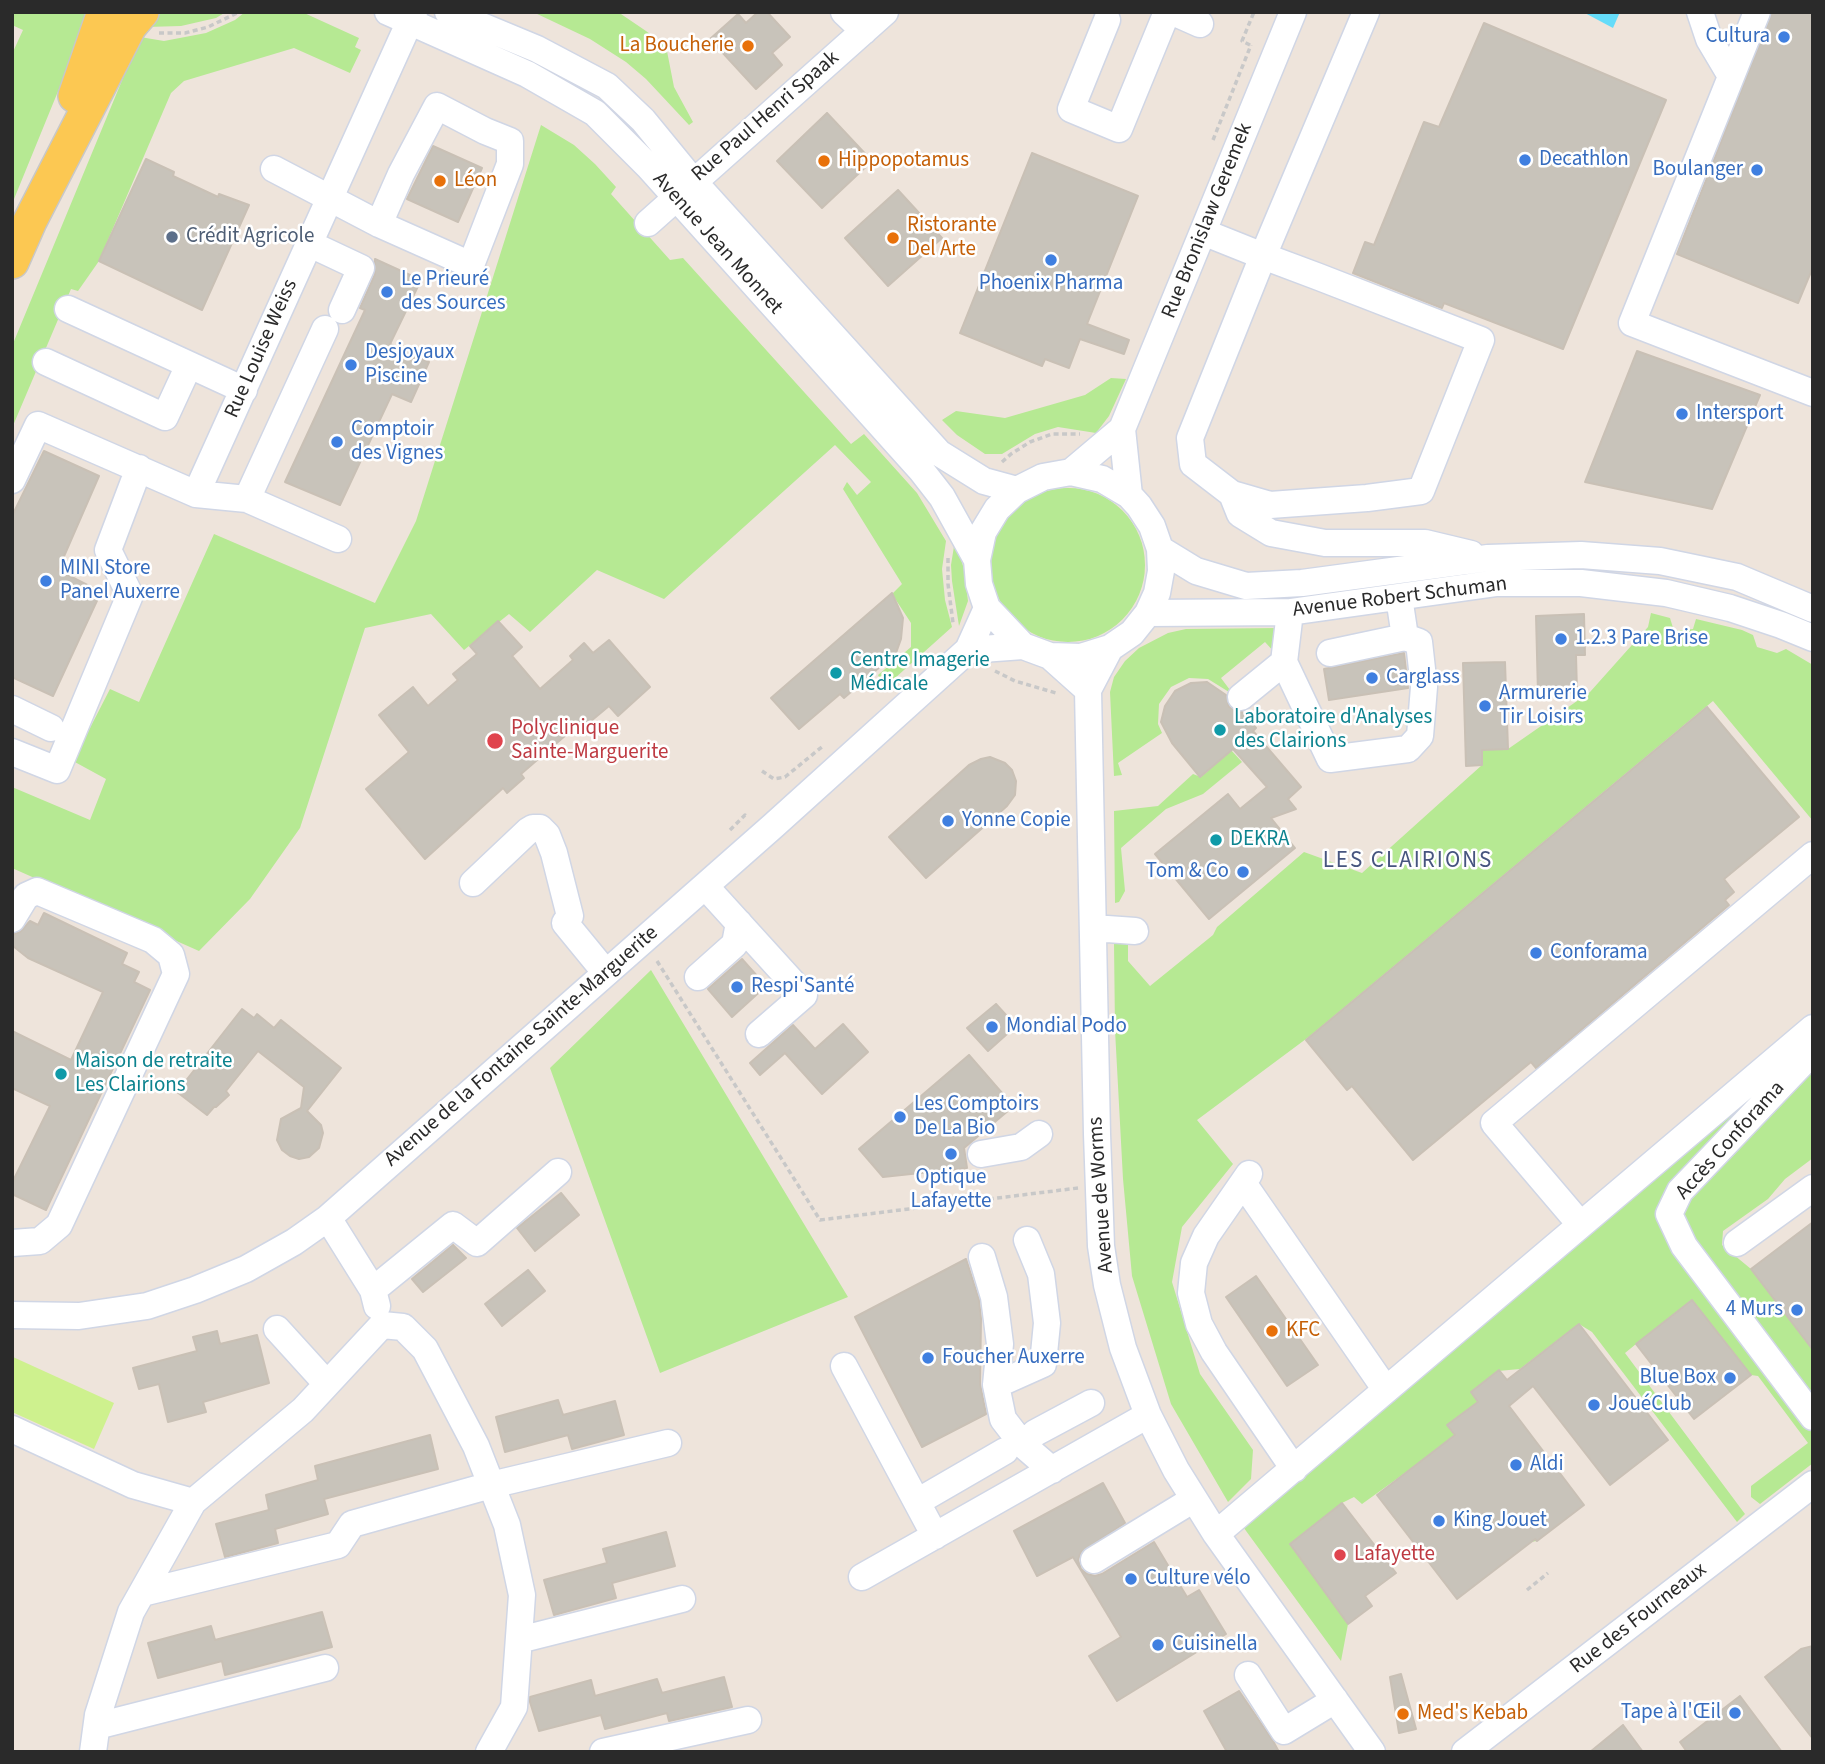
<!DOCTYPE html>
<meta charset="utf-8">
<style>
body{margin:0}
#map{position:relative;width:1825px;height:1764px;overflow:hidden;background:#eee4db;font-family:"Source Sans 3",sans-serif}
canvas{display:block}
.frame{position:absolute;inset:0;border:14px solid #2a2a2a;pointer-events:none}
</style>
<div id="map">
<canvas width="1825" height="1764"></canvas>
<div class="frame"></div>
</div>
<script>
const ctx = document.querySelector('canvas').getContext('2d');
ctx.lineJoin = 'round';
function fillPath(path, color) {
  ctx.fillStyle = color;
  ctx.fill(path, 'evenodd');
}
function toPath(rows) {
  const path = new Path2D();
  for (const r of rows) {
    if (r.length === 3) {
      path.moveTo(r[0] + r[2], r[1]);
      path.arc(r[0], r[1], r[2], 0, 2 * Math.PI);
      continue;
    }
    path.moveTo(r[0], r[1]);
    for (let i = 2; i < r.length; i += 2) path.lineTo(r[i], r[i + 1]);
  }
  return path;
}
function strokePath(path, color, width, dash) {
  ctx.strokeStyle = color;
  ctx.lineWidth = width;
  ctx.lineCap = dash ? 'butt' : 'round';
  ctx.setLineDash(dash || []);
  ctx.stroke(path);
}
function drawText(font, color, halo, rows, align = 'center') {
  ctx.font = font + ' "Source Sans 3",sans-serif';
  ctx.lineWidth = 5;
  ctx.setLineDash([]);
  ctx.textBaseline = 'middle';
  ctx.strokeStyle = halo;
  ctx.fillStyle = color;
  for (const [text, x, y, turn = 0] of rows) {
    ctx.save();
    ctx.translate(x, y);
    ctx.rotate((+turn || 0) * Math.PI / 180);
    ctx.textAlign = isNaN(turn) ? turn : align;
    if (halo) ctx.strokeText(text, 0, 0);
    ctx.fillText(text, 0, 0);
    ctx.restore();
  }
}
const green = toPath([
 [12,12,90,13,12,204,12,54,23,30,12,25],
 [163,12,226,12,216,18,181,26,146,27,152,19],
 [245,12,302,12,359,38,355,47,361,50,350,73,294,48,184,81,171,93,99,261,78,291,71,289,12,428,12,346,140,37,164,41,206,33,235,20],
 [533,12,618,12,646,31,666,46,674,87,693,122,689,125,646,79,626,62,590,39],
 [541,125,574,145,595,164,616,187,611,194,670,260,683,258,851,444,864,434,917,493,946,541,942,569,945,600,952,627,885,687,878,675,911,647,911,623,892,594,902,584,843,489,847,482,857,495,871,482,835,445,664,599,597,570,530,632,509,614,464,650,431,614,365,628,300,828,250,899,199,951,12,868,12,787,90,820,106,779,73,761,110,689,139,702,214,534,375,603,416,521],
 [1111,378,1126,379,1109,416,1096,433,1058,427,1035,434,1002,454,985,454,957,435,942,420,956,411,1005,418,1085,395],
 [1068,565,77],
 [955,540,964,569,968,601,959,626,952,581,951,565],
 [1651,613,1670,618,1674,631,1693,629,1696,619,1742,630,1753,635,1757,647,1777,653,1786,649,1813,665,1813,821,1713,701,1310,1036,1197,1120,1233,1164,1182,1227,1172,1282,1200,1374,1253,1450,1251,1479,1228,1502,1171,1404,1132,1276,1123,1179,1115,1030,1114,943,1116,940,1128,945,1128,961,1150,986,1213,935,1217,927,1304,852,1362,873,1482,765,1482,750,1508,749,1590,692,1648,627],
 [1279,628,1275,653,1265,642,1221,678,1230,690,1229,692,1208,679,1189,678,1171,687,1159,704,1158,724,1162,733,1118,763,1122,775,1114,776,1110,692,1114,677,1125,661,1139,648,1168,633,1186,629],
 [1231,750,1242,762,1203,794,1166,809,1121,848,1125,891,1119,902,1115,903,1114,811,1158,806,1193,774,1201,777],
 [651,970,848,1297,660,1373,550,1068],
 [1813,1063,1813,1158,1785,1179,1768,1199,1723,1231,1722,1245,1751,1269,1813,1350,1813,1401,1684,1226,1683,1203],
 [1769,1077,1663,1213,1771,1378,1813,1432,1813,1463,1760,1504,1751,1497,1751,1486,1808,1443,1758,1376,1751,1375,1692,1300,1636,1344,1625,1353,1745,1514,1737,1522,1592,1332,1579,1324,1520,1369,1498,1371,1471,1392,1478,1402,1447,1425,1537,1541,1501,1546,1430,1455,1362,1504,1354,1497,1342,1503,1290,1544,1348,1624,1341,1661,1241,1524]
]);
const pitch = toPath([
 [13,1357,114,1403,94,1449,12,1412]
]);
const water = toPath([
 [1583,12,1620,12,1613,28]
]);
const building = toPath([
 [758,12,767,12,790,37,772,53,782,65,756,89,710,39,738,14,746,23,758,12],
 [1772,12,1813,12,1813,267,1798,303,1677,254,1772,12],
 [1484,23,1666,100,1563,349,1444,303,1442,308,1353,273,1365,242,1374,245,1424,122,1439,127,1484,23],
 [827,113,872,161,822,208,777,161,827,113],
 [433,146,482,168,458,222,407,199,433,146],
 [1032,153,1138,196,1087,324,1129,340,1124,354,1080,339,1069,368,1045,359,1042,366,960,333,1032,153],
 [146,159,174,172,173,176,218,197,219,194,249,205,202,310,99,261,146,159],
 [898,190,942,238,888,286,845,238,898,190],
 [375,259,421,280,390,344,429,362,411,402,392,394,340,505,285,482,365,310,360,308,375,274,375,259],
 [1637,351,1760,395,1712,509,1585,482,1637,351],
 [44,451,99,476,58,570,101,592,53,696,12,677,12,516,44,451],
 [892,593,903,618,901,639,896,653,844,698,840,694,799,729,771,698,892,593],
 [1584,614,1585,655,1576,655,1577,692,1538,694,1536,616,1584,614],
 [498,621,522,647,512,656,540,689,573,660,570,656,584,643,593,653,609,640,650,687,618,716,609,706,585,726,581,722,521,774,524,778,507,793,503,788,425,859,366,789,409,752,379,715,413,687,428,706,458,680,453,674,477,654,470,646,498,621],
 [1404,653,1408,688,1329,700,1324,669,1404,653],
 [1505,662,1508,749,1482,750,1482,765,1466,766,1463,663,1505,662],
 [1207,682,1226,695,1229,707,1242,712,1256,728,1253,731,1301,787,1288,799,1296,809,1271,818,1295,848,1209,919,1155,854,1228,794,1240,809,1267,787,1233,749,1200,777,1172,743,1161,722,1165,706,1175,691,1191,683,1207,682],
 [1707,707,1799,817,1724,879,1734,892,1725,900,1729,905,1536,1068,1531,1062,1413,1160,1352,1086,1347,1090,1306,1040,1707,707],
 [990,757,1005,763,1012,770,1016,781,1015,795,1007,806,926,878,889,837,969,765,981,759,990,757],
 [44,913,127,953,122,964,139,972,134,982,150,990,46,1210,12,1194,12,1183,50,1106,12,1088,12,1031,71,1060,103,992,28,958,13,946,12,935,20,932,30,921,38,925,44,913],
 [742,959,766,986,732,1017,708,989,742,959],
 [996,1004,1016,1026,988,1051,967,1028,996,1004],
 [242,1009,254,1018,257,1014,274,1028,281,1020,341,1068,307,1111,321,1125,323,1133,319,1148,309,1157,299,1159,290,1156,282,1150,277,1140,281,1119,301,1108,304,1087,258,1051,226,1091,229,1095,216,1107,214,1107,207,1115,177,1092,242,1009],
 [843,1024,868,1052,822,1094,785,1053,760,1075,750,1063,793,1025,815,1049,843,1024],
 [969,1055,1009,1101,1009,1110,964,1148,967,1168,883,1177,859,1149,969,1055],
 [561,1193,579,1215,535,1251,517,1228,561,1193],
 [1813,1222,1813,1350,1751,1269,1813,1222],
 [453,1245,466,1258,423,1292,412,1279,453,1245],
 [966,1259,979,1300,981,1319,980,1384,986,1414,922,1447,855,1317,966,1259],
 [528,1270,545,1291,502,1326,485,1304,528,1270],
 [1256,1276,1318,1365,1287,1386,1226,1297,1256,1276],
 [1692,1300,1751,1375,1694,1419,1636,1344,1692,1300],
 [1579,1324,1668,1440,1610,1485,1533,1386,1509,1406,1584,1505,1537,1541,1535,1539,1457,1599,1377,1495,1455,1435,1447,1425,1478,1402,1471,1392,1499,1370,1507,1380,1579,1324],
 [217,1331,220,1344,257,1335,269,1383,203,1402,206,1412,168,1422,159,1384,139,1389,133,1368,197,1351,193,1337,217,1331],
 [558,1400,563,1415,615,1401,624,1435,572,1449,568,1435,505,1452,496,1417,558,1400],
 [430,1435,438,1469,324,1499,328,1514,275,1529,278,1543,225,1557,216,1524,269,1510,266,1495,318,1480,315,1466,430,1435],
 [1103,1483,1125,1523,1081,1552,1078,1560,1081,1569,1087,1574,1095,1576,1102,1574,1154,1542,1187,1597,1199,1590,1226,1634,1117,1701,1089,1656,1121,1637,1073,1557,1037,1576,1014,1531,1103,1483],
 [1342,1503,1396,1573,1365,1596,1372,1606,1348,1624,1290,1544,1342,1503],
 [666,1532,675,1566,612,1583,616,1598,554,1615,544,1580,607,1563,603,1549,666,1532],
 [322,1612,332,1647,225,1675,222,1661,158,1678,148,1643,211,1626,215,1640,322,1612],
 [1813,1646,1813,1739,1765,1677,1801,1649,1813,1646],
 [1401,1674,1416,1729,1399,1733,1390,1677,1401,1674],
 [724,1677,732,1707,669,1721,667,1713,605,1729,601,1715,539,1731,530,1702,530,1697,591,1680,595,1696,657,1679,662,1693,724,1677],
 [1239,1691,1273,1741,1279,1752,1227,1752,1204,1711,1239,1691],
 [1740,1696,1782,1752,1687,1752,1680,1742,1740,1696],
 [1623,1725,1643,1752,1590,1752,1623,1725]
]);
const path = toPath([
 [159,33,185,33,208,27,239,12],
 [1250,45,1242,41,1254,12],
 [1213,140,1251,45],
 [1002,462,1011,454,1030,442,1052,434,1080,434],
 [948,558,948,584,953,623],
 [995,671,1015,681,1056,693],
 [762,771,774,779,785,777,823,746],
 [730,830,745,815,747,817],
 [657,961,820,1220,1078,1188],
 [1527,1590,1548,1573]
]);
const minor = toPath([
 [388,12,527,74,595,113,649,167,921,470,942,497,977,560],
 [448,12,537,49,607,86,643,120,693,181,939,453,984,481,1017,490],
 [844,12,864,31],
 [1173,12,1200,24],
 [1700,12,1709,39,1731,76],
 [1757,12,1632,323,1813,393],
 [1107,20,1071,109,1119,129,1167,12],
 [274,169,379,224,471,265,510,164,510,141,485,131,437,106,401,174,379,224],
 [648,223,885,12],
 [1203,232,1263,256,1319,277,1481,340,1421,491,1367,498,1270,505,1232,494,1193,464,1190,438,1263,256,1366,12],
 [310,244,361,268,342,310],
 [68,309,244,390],
 [46,362,165,417,189,365],
 [1122,429,1129,495],
 [1071,472,1122,429,1293,12],
 [12,480,38,425,196,494,247,499,338,539],
 [196,494,414,12],
 [1232,494,1240,514,1271,533,1325,543,1425,543,1471,554],
 [247,499,325,329],
 [1160,549,1196,571,1246,586,1302,583,1488,558,1581,555,1660,561,1737,577,1813,609],
 [1148,613,1290,612,1497,583,1581,583,1666,593,1730,608,1781,625,1813,638],
 [1110,648,1088,690,1097,1134,1101,1246,1107,1285,1123,1348,1148,1415,1176,1470,1216,1534,1372,1752],
 [968,650,1023,646],
 [1330,653,1405,637,1399,597],
 [1050,656,1081,657,1110,648,1132,633,1148,613,1157,593,1161,571,1160,549,1152,526,1139,506,1129,495,1102,479,1071,472,1043,477,1017,490,997,509,983,532,977,560,979,584,987,608,1023,646,1050,656,1088,690],
 [1284,662,1330,759,1408,749,1420,736,1424,687,1419,642,1405,637],
 [1241,697,1284,662,1290,612],
 [12,709,51,728],
 [12,752,57,770,130,595,108,550,139,468],
 [473,883,528,831,533,828,540,828,547,835,554,853,570,916,565,923,606,973],
 [705,886,804,995,759,1034],
 [12,919,26,896,37,891,153,940,171,955,176,974,59,1225,40,1241,12,1243],
 [1093,928,1135,931],
 [698,977,735,944,739,923],
 [1805,1035,1807,1058,1680,1191,1669,1214,1684,1246,1813,1417],
 [981,1154,1021,1147,1039,1134],
 [1249,1174,1206,1236,1194,1263,1191,1293,1199,1324,1214,1352,1294,1469],
 [1243,1183,1386,1390],
 [328,1218,373,1290,377,1306],
 [1580,1224,1494,1123,1813,855],
 [1737,1243,1813,1188],
 [982,1257,994,1297,1000,1344,996,1385,1003,1419,1023,1445,1052,1470],
 [373,1290,453,1225,477,1243,558,1172],
 [12,1315,79,1316,147,1306,195,1290,246,1269,294,1242,328,1218,773,826,968,650,987,608],
 [277,1329,327,1384],
 [844,1366,935,1536],
 [996,1385,1043,1364,1047,1323,1041,1274,1027,1240],
 [12,1429,133,1485,193,1502,303,1410,382,1325,403,1327,425,1349,476,1446,507,1525,522,1595,514,1707,489,1752],
 [1023,1445,1035,1433,1091,1403],
 [917,1502,1005,1451],
 [1216,1534,1813,1028],
 [1094,1560,1194,1499],
 [862,1577,1148,1415],
 [142,1593,338,1545,352,1524,491,1485,668,1443],
 [519,1640,682,1599],
 [1248,1675,1284,1731,1335,1700],
 [97,1726,325,1668],
 [93,1752,98,1715,131,1612,193,1502],
 [603,1752,748,1720],
 [1465,1752,1813,1484]
]);
const major = toPath([
 [75,96,104,12],
 [12,262,30,221,130,26,142,12]
]);
const markers = [
 [1784,37,7,"#3f7fe0"],
 [748,46,7,"#e8710a"],
 [1525,160,7,"#3f7fe0"],
 [824,161,7,"#e8710a"],
 [1757,170,7,"#3f7fe0"],
 [440,181,7,"#e8710a"],
 [172,237,7,"#5c6f8a"],
 [893,238,7,"#e8710a"],
 [1051,260,7,"#3f7fe0"],
 [387,292,7,"#3f7fe0"],
 [351,365,7,"#3f7fe0"],
 [1682,414,7,"#3f7fe0"],
 [337,442,7,"#3f7fe0"],
 [46,581,7,"#3f7fe0"],
 [1561,639,7,"#3f7fe0"],
 [836,673,7,"#0f9aa8"],
 [1372,678,7,"#3f7fe0"],
 [1485,706,7,"#3f7fe0"],
 [1220,730,7,"#0f9aa8"],
 [495,741,9,"#e0444e"],
 [948,821,7,"#3f7fe0"],
 [1216,840,7,"#0f9aa8"],
 [1243,872,7,"#3f7fe0"],
 [1536,953,7,"#3f7fe0"],
 [737,987,7,"#3f7fe0"],
 [992,1027,7,"#3f7fe0"],
 [61,1074,7,"#0f9aa8"],
 [900,1117,7,"#3f7fe0"],
 [951,1154,7,"#3f7fe0"],
 [1797,1310,7,"#3f7fe0"],
 [1272,1331,7,"#e8710a"],
 [928,1358,7,"#3f7fe0"],
 [1730,1378,7,"#3f7fe0"],
 [1594,1405,7,"#3f7fe0"],
 [1516,1465,7,"#3f7fe0"],
 [1439,1521,7,"#3f7fe0"],
 [1340,1555,7,"#e0444e"],
 [1131,1579,7,"#3f7fe0"],
 [1158,1645,7,"#3f7fe0"],
 [1735,1713,7,"#3f7fe0"],
 [1403,1714,7,"#e8710a"]
];
const shopNames = [
 ["Cultura",1770,37,"right"],
 ["Decathlon",1539,160],
 ["Boulanger",1743,170,"right"],
 ["Le Prieuré",401,280],
 ["des Sources",401,304],
 ["Phoenix Pharma",1051,284,"center"],
 ["Desjoyaux",365,353],
 ["Piscine",365,377],
 ["Intersport",1696,414],
 ["Comptoir",351,430],
 ["des Vignes",351,454],
 ["MINI Store",60,569],
 ["Panel Auxerre",60,593],
 ["1.2.3 Pare Brise",1575,639],
 ["Carglass",1386,678],
 ["Armurerie",1499,694],
 ["Tir Loisirs",1499,718],
 ["Yonne Copie",962,821],
 ["Tom & Co",1229,872,"right"],
 ["Conforama",1550,953],
 ["Respi'Santé",751,987],
 ["Mondial Podo",1006,1027],
 ["Les Comptoirs",914,1105],
 ["De La Bio",914,1129],
 ["Optique",951,1178,"center"],
 ["Lafayette",951,1202,"center"],
 ["4 Murs",1783,1310,"right"],
 ["Foucher Auxerre",942,1358],
 ["Blue Box",1716,1378,"right"],
 ["JouéClub",1608,1405],
 ["Aldi",1530,1465],
 ["King Jouet",1453,1521],
 ["Culture vélo",1145,1579],
 ["Cuisinella",1172,1645],
 ["Tape à l'Œil",1721,1713,"right"]
];
const foodNames = [
 ["La Boucherie",734,46,"right"],
 ["Hippopotamus",838,161],
 ["Léon",454,181],
 ["Ristorante",907,226],
 ["Del Arte",907,250],
 ["KFC",1286,1331],
 ["Med's Kebab",1417,1714]
];
const streetNames = [
 ["Rue Paul Henri Spaak",766,117,-41],
 ["Rue Bronislaw Geremek",1208,221,-68],
 ["Avenue Jean Monnet",717,244,48],
 ["Rue Louise Weiss",262,349,-66],
 ["Avenue Robert Schuman",1400,598,-7],
 ["Avenue de la Fontaine Sainte-Marguerite",522,1047,-41],
 ["Accès Conforama",1731,1141,-48],
 ["Avenue de Worms",1102,1195,-94],
 ["Rue des Fourneaux",1639,1619,-38]
];
const serviceNames = [
 ["Crédit Agricole",186,237]
];
const cultureNames = [
 ["Centre Imagerie",850,661],
 ["Médicale",850,685],
 ["Laboratoire d'Analyses",1234,718],
 ["des Clairions",1234,742],
 ["DEKRA",1230,840],
 ["Maison de retraite",75,1062],
 ["Les Clairions",75,1086]
];
const healthNames = [
 ["Polyclinique",511,729],
 ["Sainte-Marguerite",511,753],
 ["Lafayette",1354,1555]
];
const neighbourhoodNames = [
 ["LES CLAIRIONS",1408,862]
];
fillPath(green, '#b6e993');
fillPath(pitch, '#cef18e');
fillPath(water, '#65dcf9');
fillPath(building, '#c8c3ba');
strokePath(building, '#c9c0b5', 2);
strokePath(minor, '#d0d6e5', 29);
strokePath(major, '#c8c8c8', 36);
strokePath(path, '#c8c8c8', 3.5, [5, 3.5]);
strokePath(minor, '#fff', 26);
strokePath(major, '#fcc852', 33);
for (const [x, y, r, color] of markers) {
  const dot = new Path2D();
  dot.arc(x, y, r, 0, 2 * Math.PI);
  ctx.fillStyle = color;
  ctx.fill(dot);
  strokePath(dot, '#fff', 2.5);
}
drawText('21px', '#366cbe', '#fff', shopNames, 'left');
drawText('21px', '#c56008', '#fff', foodNames, 'left');
drawText('21px', '#2a2a2a', '#fff', streetNames);
drawText('21px', '#4e5e75', '#fff', serviceNames, 'left');
drawText('21px', '#0d838f', '#fff', cultureNames, 'left');
drawText('21px', '#be3a42', '#fff', healthNames, 'left');
ctx.letterSpacing = '2px';
drawText('23px', '#47557f', '#fff', neighbourhoodNames);
ctx.letterSpacing = '0px';
</script>
